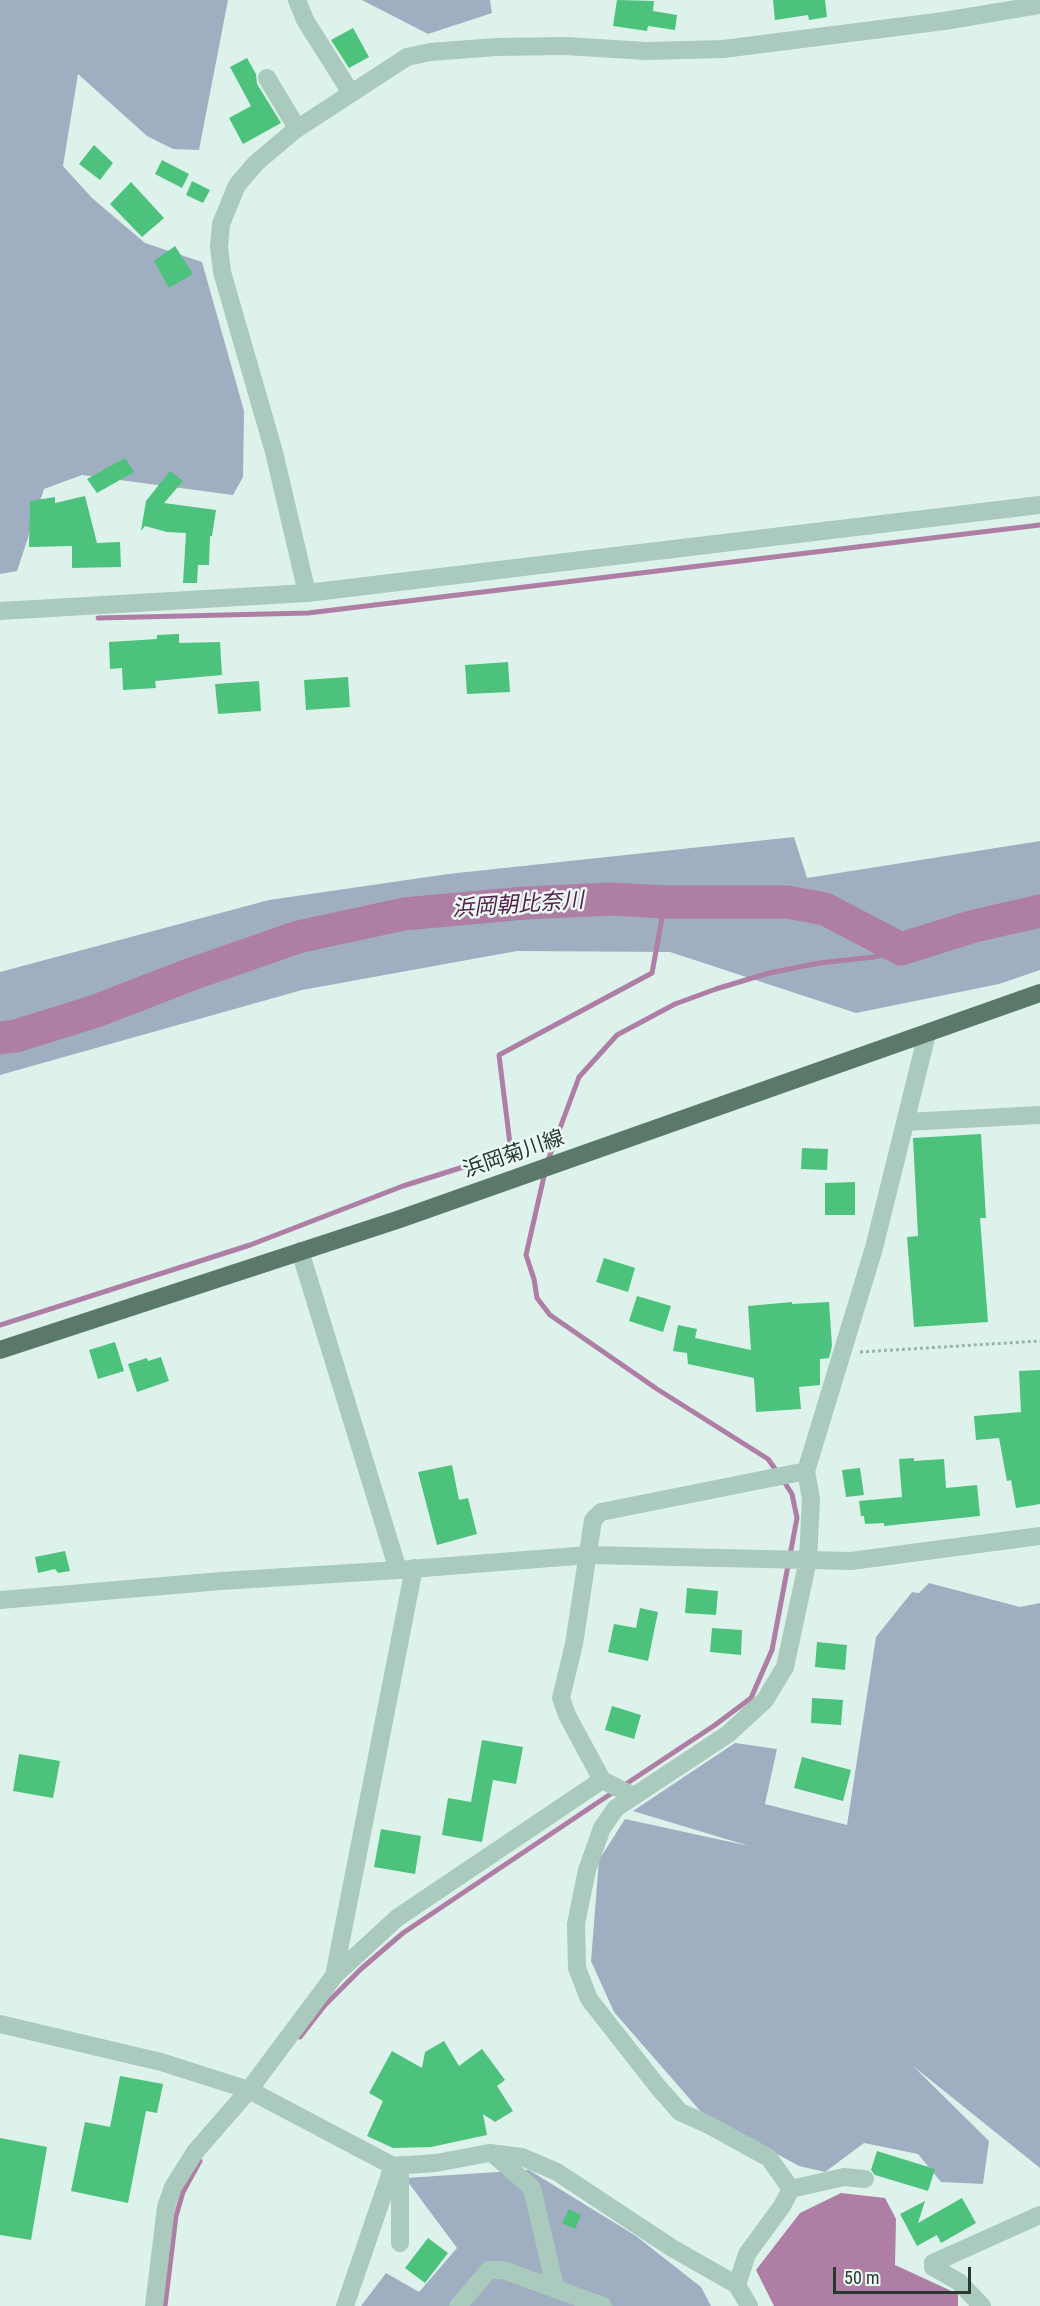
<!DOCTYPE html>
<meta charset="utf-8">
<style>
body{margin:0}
#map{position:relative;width:1040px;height:2306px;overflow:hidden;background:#def2ec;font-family:"Roboto Condensed",sans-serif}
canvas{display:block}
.scale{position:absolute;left:833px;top:2267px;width:138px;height:27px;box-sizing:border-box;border:3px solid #2a3830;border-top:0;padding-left:8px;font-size:18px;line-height:21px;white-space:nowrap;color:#2a3830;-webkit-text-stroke:4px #ebf9f5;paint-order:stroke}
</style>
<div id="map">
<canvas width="1040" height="2306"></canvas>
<div class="scale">50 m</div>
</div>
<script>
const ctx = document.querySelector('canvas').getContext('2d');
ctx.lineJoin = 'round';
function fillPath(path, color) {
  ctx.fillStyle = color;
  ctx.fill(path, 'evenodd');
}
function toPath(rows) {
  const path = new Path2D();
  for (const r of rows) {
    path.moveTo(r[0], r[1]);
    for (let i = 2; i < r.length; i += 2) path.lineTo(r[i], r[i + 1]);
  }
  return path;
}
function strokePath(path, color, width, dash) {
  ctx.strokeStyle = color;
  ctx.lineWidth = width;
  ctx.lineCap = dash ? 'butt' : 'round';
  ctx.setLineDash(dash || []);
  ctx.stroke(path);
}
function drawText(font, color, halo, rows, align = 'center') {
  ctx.font = font + ' "Roboto Condensed","Noto Sans JP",sans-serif';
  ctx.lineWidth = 5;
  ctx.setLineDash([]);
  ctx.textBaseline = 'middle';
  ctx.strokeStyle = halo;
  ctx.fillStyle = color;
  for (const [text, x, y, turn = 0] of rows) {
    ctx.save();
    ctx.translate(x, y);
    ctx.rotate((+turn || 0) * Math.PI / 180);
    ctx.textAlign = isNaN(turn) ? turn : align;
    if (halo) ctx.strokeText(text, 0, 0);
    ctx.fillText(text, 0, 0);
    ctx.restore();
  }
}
const green = toPath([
 [0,0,228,0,199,150,173,149,147,136,78,74,63,166,92,198,145,243,202,262,244,411,243,477,233,495,82,475,44,489,17,571,0,574],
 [362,0,490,0,492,13,428,34],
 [794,837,807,878,1040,841,1040,970,999,984,856,1013,670,952,517,951,302,990,0,1075,0,972,269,900,448,874],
 [929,1583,1020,1607,1040,1603,1040,2168,913,2066,989,2141,983,2184,941,2182,918,2154,864,2143,825,2172,799,2166,702,2113,614,2012,591,1961,599,1860,625,1819,749,1846,633,1811,735,1743,777,1749,765,1804,847,1825,876,1637,912,1592,919,1593],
 [529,2170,636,2236,701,2287,711,2306,361,2306,386,2273,419,2292,457,2248,405,2178]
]);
const water = toPath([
 [841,2193,885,2198,896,2219,895,2265,958,2294,958,2306,774,2306,756,2270,800,2213]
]);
const stream = toPath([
 [98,618,308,613,1040,525],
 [547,1163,579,1077,617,1035,675,1004,716,989,769,973,819,963,874,957,901,949],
 [545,1172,526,1255,534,1279,537,1298,550,1315,657,1389,768,1459,778,1473],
 [0,1325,250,1245,403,1186,511,1152,499,1055,652,973,665,902],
 [623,1786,715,1725,751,1698,772,1650,797,1518,792,1494,783,1480],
 [300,2037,325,2005,361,1969,403,1933,615,1791],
 [165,2306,176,2216,183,2192,200,2161]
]);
const river = toPath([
 [0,1038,16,1036,96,1011,189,975,298,937,404,914,525,903,612,899,665,902,787,902,825,909,901,949,974,926,1040,911]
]);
const building = toPath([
 [617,0,654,1,653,11,677,15,675,30,648,26,647,31,613,26],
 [773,0,825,0,827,17,809,20,808,15,775,20],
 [353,28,369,57,349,68,331,40],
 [247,58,256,74,257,84,281,123,243,144,229,118,251,106,230,67],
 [94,145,113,163,100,180,79,164],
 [162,160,189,174,182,188,155,174],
 [192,181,210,190,203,203,186,195],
 [131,182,164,218,142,237,110,204],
 [175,246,193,274,169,288,154,261],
 [125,458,134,472,97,493,87,479],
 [170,471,183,481,164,503,216,510,212,536,210,536,209,565,198,565,197,583,183,583,186,533,167,532,145,526,141,531,146,501],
 [85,496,97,543,120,542,121,567,72,568,72,546,29,547,30,501,55,497,55,503],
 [179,634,179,643,220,642,222,675,155,681,156,688,123,690,122,668,110,669,109,642,157,639,157,635],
 [508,662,510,692,467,694,465,665],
 [348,677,350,707,306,710,304,680],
 [259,681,261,711,218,714,215,684],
 [981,1134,986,1218,980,1218,988,1322,914,1327,907,1237,918,1236,913,1138],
 [802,1148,828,1149,827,1170,801,1169],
 [855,1182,855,1215,825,1215,825,1183],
 [604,1258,635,1268,628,1292,596,1282],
 [637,1296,671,1306,663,1332,629,1321],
 [792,1302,792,1304,829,1302,832,1346,829,1358,820,1359,820,1385,799,1387,801,1409,756,1412,754,1378,688,1364,687,1353,673,1351,678,1325,697,1329,695,1338,751,1350,748,1306],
 [115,1342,124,1371,98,1379,89,1350],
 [161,1357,169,1381,137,1392,128,1364,147,1358,148,1361],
 [1040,1370,1040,1504,1016,1508,1011,1480,1007,1481,999,1438,976,1440,974,1416,1021,1412,1019,1371],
 [914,1458,914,1461,944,1459,946,1488,977,1485,980,1516,884,1526,884,1523,865,1524,864,1516,861,1516,859,1501,902,1497,899,1459],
 [452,1465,459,1500,468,1498,477,1534,437,1545,418,1472],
 [860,1468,864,1495,846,1497,842,1470],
 [65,1551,70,1571,58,1573,55,1569,38,1573,35,1557],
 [687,1588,718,1591,716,1615,685,1613],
 [640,1608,658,1612,648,1661,608,1652,614,1624,636,1628],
 [712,1628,742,1630,741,1655,710,1652],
 [817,1642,847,1645,845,1670,815,1667],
 [812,1698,843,1700,841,1725,811,1723],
 [612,1706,641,1715,634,1739,605,1730],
 [482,1740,523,1747,516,1784,493,1780,482,1842,442,1835,448,1798,471,1802],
 [19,1754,60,1761,53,1798,13,1791],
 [802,1757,851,1770,843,1801,794,1788],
 [381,1829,421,1836,415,1874,374,1867],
 [444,2041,459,2066,482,2049,505,2080,497,2086,513,2111,495,2122,483,2114,487,2135,431,2147,393,2148,367,2136,383,2101,369,2093,392,2051,422,2068,425,2052],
 [120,2076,163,2084,157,2113,146,2111,128,2203,71,2191,85,2122,110,2127],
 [0,2138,47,2147,31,2240,0,2235],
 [877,2151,935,2169,928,2191,875,2175,871,2170],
 [962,2198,976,2223,941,2243,937,2235,917,2246,900,2214,925,2201,918,2223],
 [569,2209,581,2215,575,2229,562,2223],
 [428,2238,448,2253,425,2283,405,2268]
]);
const path = toPath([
 [860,1352,1040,1341]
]);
const minor = toPath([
 [297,0,305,20,351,93],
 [267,78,297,128],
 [307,593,274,452,222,272,219,247,221,224,237,185,256,163,295,130,407,57,430,52,496,47,566,46,646,51,723,49,944,21,1040,5],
 [0,611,307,593,1040,505],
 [906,1122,1040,1115],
 [300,1251,398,1570],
 [0,1600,221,1581,398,1570,589,1555,851,1561,1040,1536],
 [632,1795,602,1780,567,1715,561,1698,574,1644,593,1520,601,1512,806,1471],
 [334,1976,414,1568],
 [0,2024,161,2062,249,2090,393,2166,436,2163,489,2153,522,2157,557,2172,672,2248,737,2285,749,2306],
 [492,2153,532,2188,555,2287],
 [400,2165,400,2243],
 [791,2189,844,2177,865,2179],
 [737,2285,747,2254,782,2206,791,2189,769,2158,709,2125,680,2112,658,2087,589,1999,577,1968,576,1924,587,1870,602,1828,616,1808,728,1734,765,1700,785,1667,808,1560,811,1499,806,1471,874,1248,927,1034],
 [154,2306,166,2207,173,2187,195,2152,249,2090,334,1976,397,1918,602,1780],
 [345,2306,393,2166],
 [458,2306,489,2270,503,2270,603,2306],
 [982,2306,959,2282,933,2267,933,2263,1040,2215]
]);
const major = toPath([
 [0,1350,397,1220,1040,993]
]);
const streetNames = [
 ["浜岡菊川線",514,1155,-19]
];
const waterNames = [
 ["浜岡朝比奈川",518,906,-4]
];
fillPath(green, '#9fafc1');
fillPath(water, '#ae7ea4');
strokePath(stream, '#ae7ea4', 5);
strokePath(river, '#ae7ea4', 33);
fillPath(building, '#4dc27d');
strokePath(path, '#95b6a8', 3, [3, 3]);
strokePath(minor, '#aacabe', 18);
strokePath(major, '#5b796a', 18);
drawText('21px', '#2a3830', '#ebf9f5', streetNames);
drawText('italic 22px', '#58204b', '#ebf9f5', waterNames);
</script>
